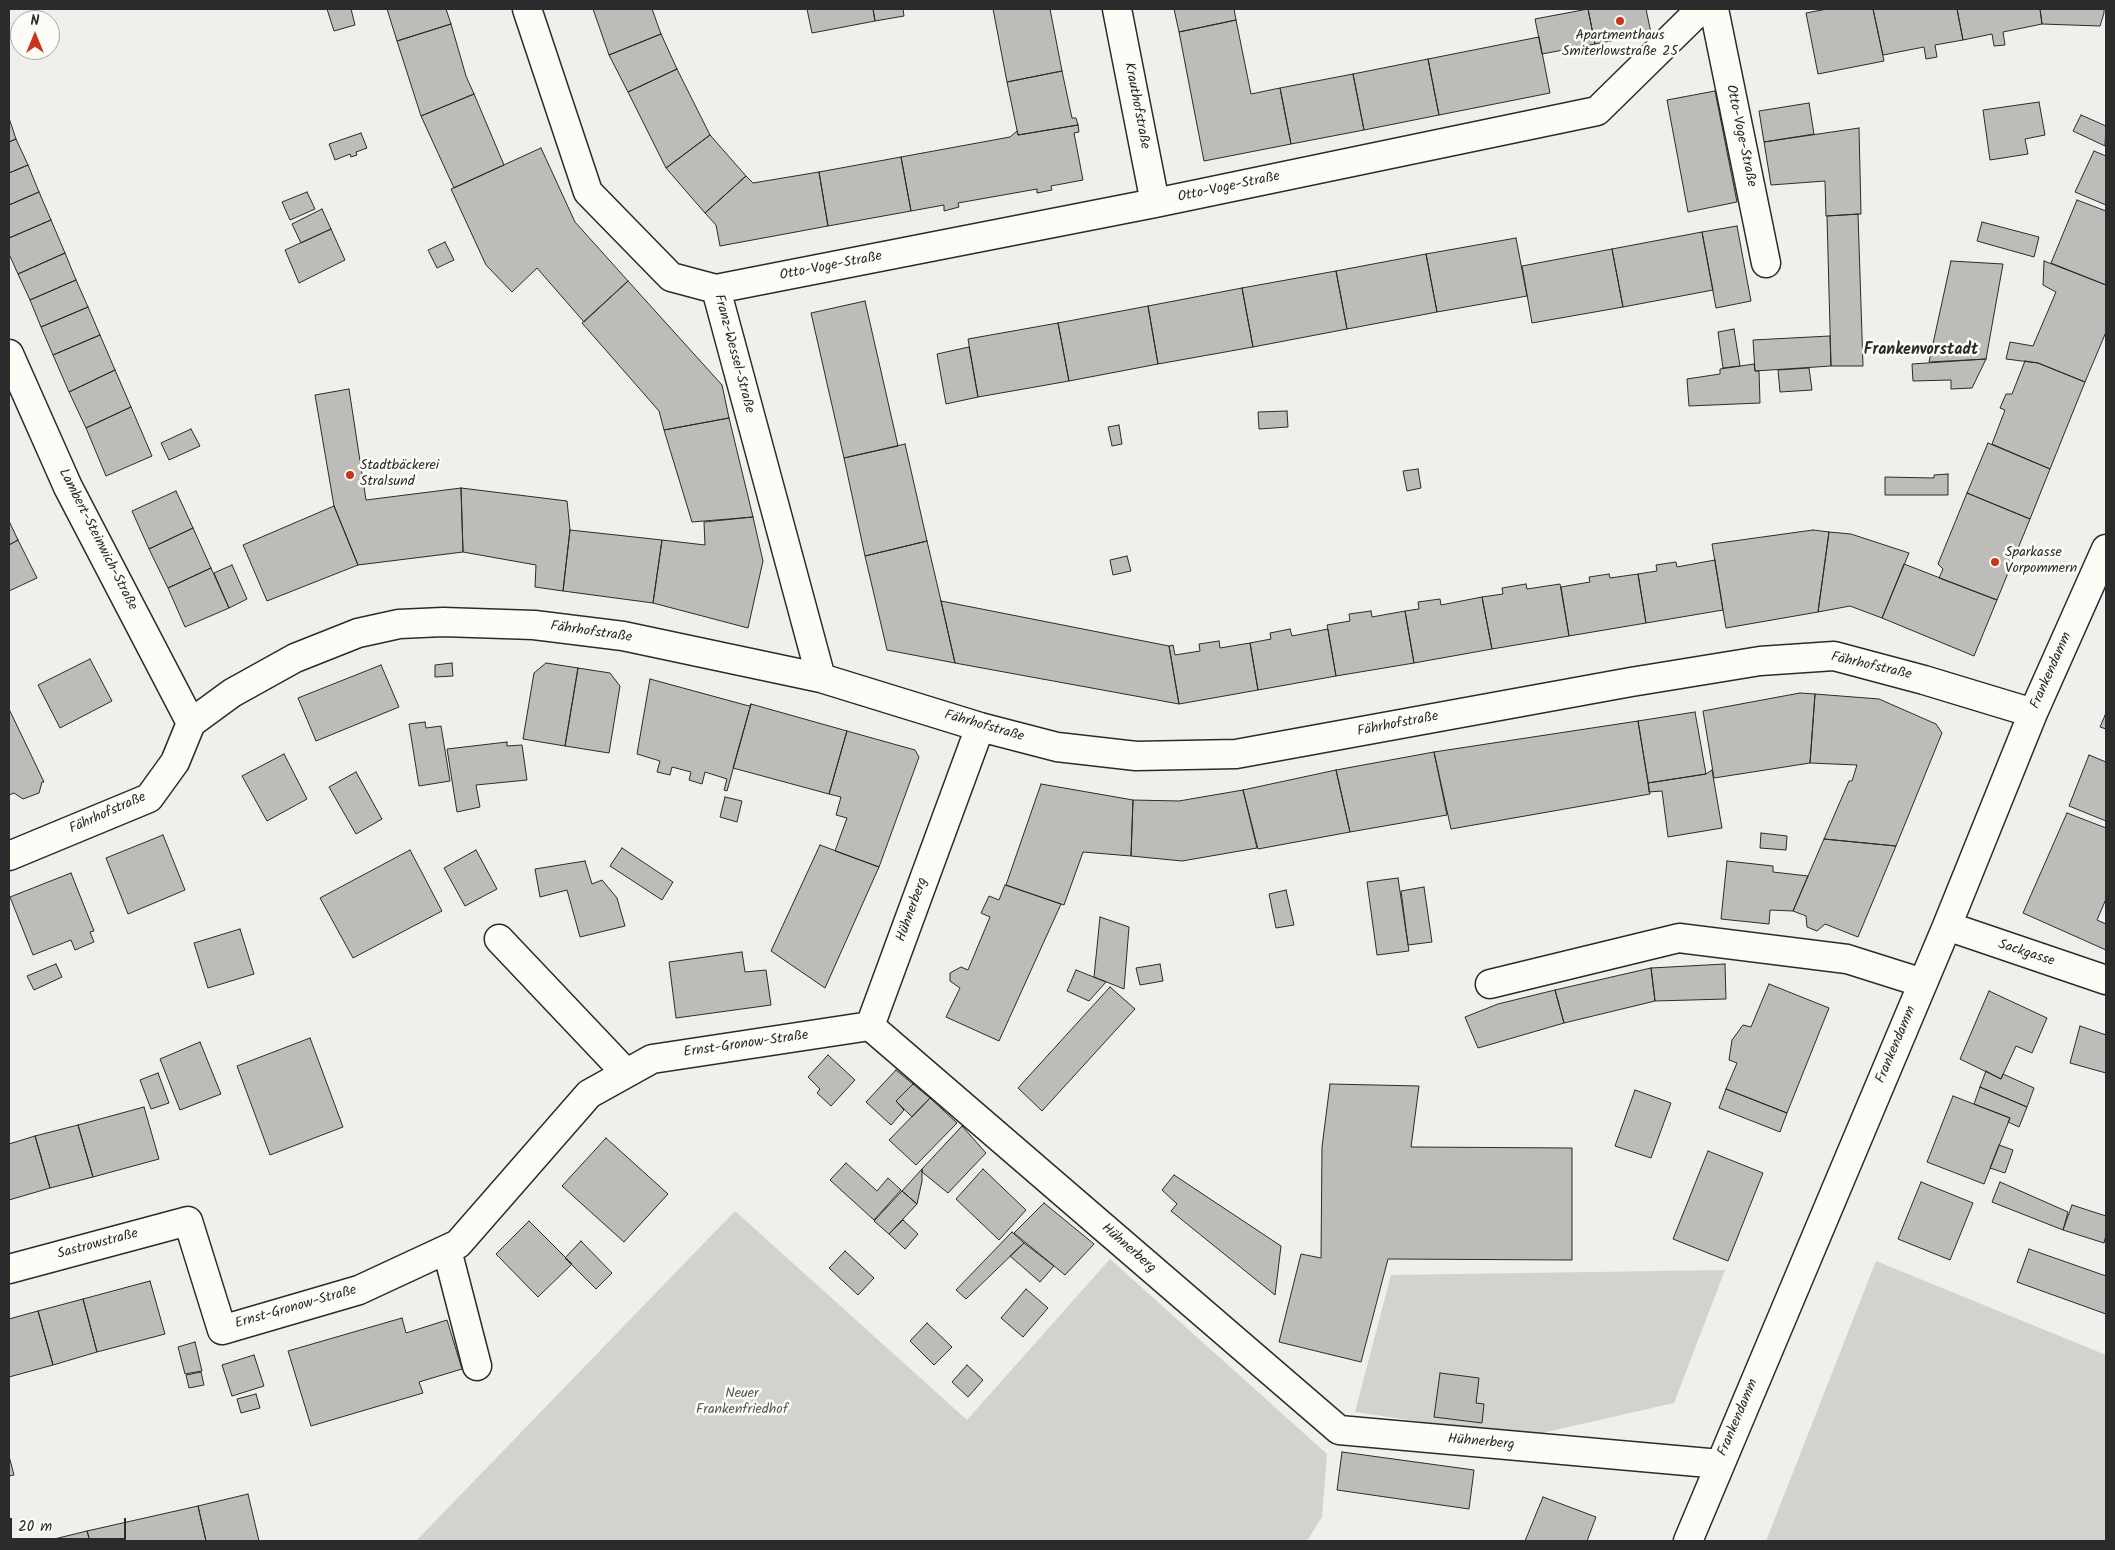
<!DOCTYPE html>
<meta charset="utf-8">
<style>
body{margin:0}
#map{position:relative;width:2115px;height:1550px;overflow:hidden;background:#f0efeb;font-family:Kalam,sans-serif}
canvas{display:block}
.frame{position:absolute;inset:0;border:10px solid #2b2b2b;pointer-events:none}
.north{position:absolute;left:10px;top:10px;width:50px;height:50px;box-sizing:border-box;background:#fdfcf7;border:1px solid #a9a8a5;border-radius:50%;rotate:0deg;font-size:14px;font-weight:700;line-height:20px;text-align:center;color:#2b2b2b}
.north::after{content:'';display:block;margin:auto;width:18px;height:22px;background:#c8321e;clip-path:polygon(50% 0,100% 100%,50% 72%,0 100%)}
.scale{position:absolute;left:10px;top:1518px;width:116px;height:22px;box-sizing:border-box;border:2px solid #2b2b2b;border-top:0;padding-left:6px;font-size:15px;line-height:18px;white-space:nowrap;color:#2b2b2b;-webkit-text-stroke:4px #fdfcf7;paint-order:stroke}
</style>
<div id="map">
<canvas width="2115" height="1550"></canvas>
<div class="frame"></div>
<div class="north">N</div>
<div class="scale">20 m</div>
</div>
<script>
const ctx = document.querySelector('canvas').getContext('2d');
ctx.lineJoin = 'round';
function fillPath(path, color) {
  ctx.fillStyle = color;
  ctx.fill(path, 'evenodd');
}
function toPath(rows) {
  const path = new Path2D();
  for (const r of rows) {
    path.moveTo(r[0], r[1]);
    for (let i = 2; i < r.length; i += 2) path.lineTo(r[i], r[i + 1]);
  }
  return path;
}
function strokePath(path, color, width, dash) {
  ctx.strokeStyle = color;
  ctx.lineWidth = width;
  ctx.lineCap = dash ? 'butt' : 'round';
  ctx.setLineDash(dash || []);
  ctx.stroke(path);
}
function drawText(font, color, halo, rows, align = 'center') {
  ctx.font = font + ' Kalam,sans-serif';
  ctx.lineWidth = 5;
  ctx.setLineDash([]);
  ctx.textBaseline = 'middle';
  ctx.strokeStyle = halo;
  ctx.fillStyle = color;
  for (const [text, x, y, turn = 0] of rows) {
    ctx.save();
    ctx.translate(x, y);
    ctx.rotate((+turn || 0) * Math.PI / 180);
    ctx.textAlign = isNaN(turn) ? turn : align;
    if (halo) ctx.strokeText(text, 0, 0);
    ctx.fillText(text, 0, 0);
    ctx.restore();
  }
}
const green = toPath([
 [735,1211,967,1420,1110,1259,1327,1454,1322,1517,1307,1541,416,1541],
 [1876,1261,2106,1355,2106,1541,1766,1541],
 [1725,1270,1674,1403,1524,1437,1355,1412,1391,1275]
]);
const building = toPath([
 [327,9,351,9,355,25,334,31,327,9],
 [387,9,446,9,451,24,397,41,387,9],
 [593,9,652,9,661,34,609,55,593,9],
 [807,9,873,9,875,21,812,33,807,9],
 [873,9,903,9,904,16,875,21,873,9],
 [993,9,1050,9,1062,71,1007,82,993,9],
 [1174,9,1234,9,1236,20,1179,32,1174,9],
 [1588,9,1646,9,1651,33,1595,44,1588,9],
 [1588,9,1595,44,1542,54,1535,19,1588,9],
 [1827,9,1873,9,1884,61,1818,74,1806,13,1827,9],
 [1873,9,1957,9,1963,40,1935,45,1937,57,1926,59,1924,47,1883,55,1873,9],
 [1957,9,2040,9,2042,24,2003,32,2005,45,1994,46,1992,34,1963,40,1957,9],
 [2040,9,2104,9,2104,13,2100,26,2042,24,2040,9],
 [1236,20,1251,94,1280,88,1291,144,1204,161,1179,32,1236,20],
 [451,24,466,76,474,94,421,116,397,41,451,24],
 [661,34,677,69,628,92,609,55,661,34],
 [1539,37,1550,93,1439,115,1428,59,1539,37],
 [1428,59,1439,115,1364,130,1353,74,1428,59],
 [677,69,710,135,666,168,628,92,677,69],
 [1062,71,1072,118,1076,118,1078,125,1018,135,1007,82,1062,71],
 [1353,74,1364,130,1291,144,1280,88,1353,74],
 [1715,91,1737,202,1688,212,1667,100,1715,91],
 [474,94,504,165,454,188,421,116,474,94],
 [2039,102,2045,135,2025,139,2028,154,1990,160,1983,110,2039,102],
 [1809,103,1814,134,1764,142,1759,111,1809,103],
 [2081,115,2106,126,2105,146,2073,131,2081,115],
 [9,118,16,139,9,142,9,118],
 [1078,125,1079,132,1074,133,1083,180,1051,186,1052,190,1037,193,1037,189,958,203,959,207,944,211,944,205,911,211,901,157,1010,137,1017,131,1018,135,1078,125],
 [1859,128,1861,214,1826,216,1825,181,1771,185,1764,142,1859,128],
 [361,133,367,148,356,152,357,155,351,157,350,154,335,160,329,144,361,133],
 [710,135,746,176,705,213,666,168,710,135],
 [16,139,28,165,9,173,9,142,16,139],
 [541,148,575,222,628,281,584,322,537,268,512,292,486,265,451,189,541,148],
 [2094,151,2106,156,2106,205,2075,192,2094,151],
 [901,157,911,211,828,226,819,172,901,157],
 [28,165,39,192,9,205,9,173,28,165],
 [819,172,828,226,720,246,716,225,705,213,746,176,753,183,819,172],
 [39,192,51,220,9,238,9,205,39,192],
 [307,192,315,209,290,220,282,202,307,192],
 [2077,200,2106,211,2106,285,2051,263,2077,200],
 [322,209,331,229,301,243,292,224,322,209],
 [1858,214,1863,366,1831,366,1827,216,1858,214],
 [51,220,65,253,18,274,9,254,9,238,51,220],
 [1982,222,2039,237,2034,257,1977,241,1982,222],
 [1737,226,1751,301,1716,308,1702,232,1737,226],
 [331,229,345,260,299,283,285,250,331,229],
 [1702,232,1713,290,1623,307,1612,249,1702,232],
 [1516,238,1527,296,1437,312,1426,254,1516,238],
 [445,242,454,260,437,268,428,250,445,242],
 [1612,249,1623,307,1532,323,1522,266,1612,249],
 [65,253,76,280,30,300,18,274,65,253],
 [1426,254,1437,312,1347,329,1336,271,1426,254],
 [1951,261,2003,264,1986,359,1929,362,1951,261],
 [2044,261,2106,285,2106,332,2085,382,2038,363,2006,359,2010,342,2033,346,2056,292,2043,285,2044,261],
 [1336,271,1347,329,1253,347,1242,288,1336,271],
 [76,280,88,307,41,327,30,300,76,280],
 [628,281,722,385,729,418,664,430,659,411,582,323,628,281],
 [1242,288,1253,347,1158,364,1148,306,1242,288],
 [865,301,898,446,844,458,811,313,865,301],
 [1148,306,1158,364,1069,381,1058,323,1148,306],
 [88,307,100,335,53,355,41,327,88,307],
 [1058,323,1069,381,978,397,968,339,1058,323],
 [1734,329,1740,366,1723,368,1718,332,1734,329],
 [100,335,115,370,69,392,53,355,100,335],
 [1830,336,1831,366,1755,371,1753,340,1830,336],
 [969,347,978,397,946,404,937,354,969,347],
 [1986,359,1972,388,1951,389,1951,380,1913,381,1912,364,1986,359],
 [2025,361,2038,363,2085,382,2050,469,1992,444,2005,410,2000,408,2006,394,2012,394,2025,361],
 [1754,364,1755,371,1759,371,1760,403,1689,406,1687,379,1720,374,1720,369,1754,364],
 [1809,368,1812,390,1780,392,1778,370,1809,368],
 [115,370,131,407,86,428,69,392,115,370],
 [349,389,366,500,461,488,463,552,358,565,334,506,315,395,349,389],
 [131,407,152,456,106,476,86,428,131,407],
 [1287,411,1288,427,1259,429,1258,412,1287,411],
 [729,418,753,517,692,522,664,430,729,418],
 [1119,425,1122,444,1112,446,1108,427,1119,425],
 [191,429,200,446,169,460,161,443,191,429],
 [1988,443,2050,469,2030,519,1967,493,1988,443],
 [905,444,927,541,865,556,844,458,905,444],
 [1418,469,1421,488,1407,491,1403,471,1418,469],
 [1948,474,1948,495,1885,495,1885,477,1934,478,1934,475,1948,474],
 [461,488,567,501,570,530,563,591,535,587,536,565,463,552,461,488],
 [176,491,193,528,149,549,132,511,176,491],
 [1967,493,2030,519,1997,600,1939,578,1943,569,1938,564,1967,493],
 [334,506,358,565,267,601,243,545,334,506],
 [753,517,763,561,748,628,653,603,662,540,705,545,704,522,753,517],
 [9,521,18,540,9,545,9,521],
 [193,528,211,568,168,588,149,549,193,528],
 [570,530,662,540,653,603,563,591,570,530],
 [1813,530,1829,532,1818,612,1726,628,1712,544,1813,530],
 [1829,532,1851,534,1909,553,1882,618,1850,606,1818,612,1829,532],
 [18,540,37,578,9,591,9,545,18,540],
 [927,541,941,601,955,663,887,650,865,556,927,541],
 [1127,556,1131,571,1113,575,1110,560,1127,556],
 [1715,560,1723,610,1646,623,1638,574,1657,571,1656,565,1676,562,1677,567,1715,560],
 [1904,564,1997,600,1974,656,1882,618,1904,564],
 [232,565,247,599,229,608,214,573,232,565],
 [211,568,229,608,185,627,168,588,211,568],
 [1609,574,1610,578,1638,574,1646,623,1569,636,1561,587,1590,582,1589,577,1609,574],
 [1526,584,1527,589,1560,584,1569,636,1492,649,1482,597,1503,594,1502,588,1526,584],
 [1482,597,1492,649,1414,663,1405,611,1419,609,1418,602,1440,599,1441,605,1482,597],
 [941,601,1169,646,1179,704,955,663,941,601],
 [1371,611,1372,617,1405,611,1414,663,1336,676,1327,625,1350,621,1349,614,1371,611],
 [1290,629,1292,636,1328,629,1336,676,1258,690,1250,643,1271,639,1270,633,1290,629],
 [1219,641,1220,648,1250,643,1258,690,1179,704,1169,646,1173,645,1175,655,1200,651,1199,644,1219,641],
 [90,659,112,701,60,728,38,685,90,659],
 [452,663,453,676,435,677,435,665,452,663],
 [546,663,578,668,565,746,523,739,534,673,546,663],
 [381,665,399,707,316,741,298,698,381,665],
 [578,668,610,673,620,686,609,753,565,746,578,668],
 [650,679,749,706,751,704,727,791,724,790,727,779,705,772,702,784,689,780,691,772,672,767,670,775,657,772,660,761,637,754,650,679],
 [1800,693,1815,694,1810,763,1714,778,1703,711,1800,693],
 [1815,694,1879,699,1936,724,1942,733,1896,846,1824,839,1849,781,1852,781,1857,765,1810,763,1815,694],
 [751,704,847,731,829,794,733,768,751,704],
 [9,709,44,782,42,782,39,793,23,799,14,793,9,795,9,709],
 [1695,712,1706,774,1648,783,1638,721,1695,712],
 [2106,713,2106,729,2100,727,2106,713],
 [1638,721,1650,794,1451,829,1434,752,1638,721],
 [425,722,426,728,441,726,450,781,419,786,409,724,425,722],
 [847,731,915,750,919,757,879,867,835,851,847,818,836,815,841,797,829,794,847,731],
 [507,742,507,746,522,745,527,780,476,785,480,807,457,812,447,749,507,742],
 [1434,752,1447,815,1350,832,1336,770,1434,752],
 [284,754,307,799,267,821,242,776,284,754],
 [2089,755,2106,762,2106,821,2069,806,2089,755],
 [1336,770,1350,832,1258,849,1243,790,1336,770],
 [1712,770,1722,828,1668,837,1662,791,1649,792,1648,783,1706,774,1712,770],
 [356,772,382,819,356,834,329,787,356,772],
 [1041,784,1133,800,1131,856,1083,852,1064,905,1006,885,1041,784],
 [1243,790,1257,848,1182,861,1131,856,1133,800,1179,801,1243,790],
 [725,797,742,801,737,822,720,817,725,797],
 [2067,813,2106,828,2106,899,2097,920,2106,924,2106,950,2023,913,2067,813],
 [1761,833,1787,836,1786,850,1760,848,1761,833],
 [163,835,185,890,128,914,106,858,163,835],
 [1824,839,1896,846,1858,937,1825,924,1817,931,1807,927,1806,916,1793,911,1824,839],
 [820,845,879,867,825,988,771,951,820,845],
 [622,848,673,882,662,900,610,866,622,848],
 [410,850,442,911,353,958,320,898,410,850],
 [476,850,497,889,465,906,444,868,476,850],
 [585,861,592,884,602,880,617,898,625,926,580,937,567,890,540,897,535,869,585,861],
 [1727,861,1773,866,1773,872,1808,876,1793,911,1770,910,1769,924,1721,919,1727,861],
 [71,873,94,931,90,932,94,942,75,950,71,940,33,955,10,897,71,873],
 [1398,878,1409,951,1377,955,1367,882,1398,878],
 [1005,885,1061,904,999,1041,946,1017,960,988,950,981,950,973,961,967,968,970,990,917,981,913,989,896,999,900,1005,885],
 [1424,887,1432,942,1408,945,1401,891,1424,887],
 [1286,890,1294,925,1276,928,1269,894,1286,890],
 [1100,917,1129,927,1124,989,1094,977,1100,917],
 [240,929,254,974,208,988,194,943,240,929],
 [742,952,745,972,766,970,771,1005,676,1018,669,962,742,952],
 [56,964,62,977,34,990,27,976,56,964],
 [1160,964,1163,981,1140,985,1136,968,1160,964],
 [1725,964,1726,999,1655,1001,1651,968,1725,964],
 [1651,968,1655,1001,1564,1023,1555,990,1651,968],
 [1076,970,1106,982,1089,1001,1067,991,1076,970],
 [1769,984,1829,1008,1787,1113,1726,1089,1737,1063,1729,1060,1732,1040,1743,1025,1751,1027,1769,984],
 [1110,987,1135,1009,1042,1111,1018,1088,1110,987],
 [1555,990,1564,1023,1478,1048,1465,1017,1498,1004,1555,990],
 [1989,991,2047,1018,2032,1053,2016,1046,2001,1079,1960,1059,1989,991],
 [2080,1026,2106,1035,2106,1073,2070,1063,2080,1026],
 [310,1038,343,1127,270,1155,237,1066,310,1038],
 [200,1042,221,1094,180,1110,160,1059,200,1042],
 [828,1055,855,1080,831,1106,817,1093,820,1089,808,1077,828,1055],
 [896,1070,913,1084,896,1101,904,1110,891,1125,866,1102,896,1070],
 [1986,1071,2001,1079,2003,1074,2034,1088,2027,1107,1980,1087,1986,1071],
 [158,1073,169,1103,151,1109,140,1080,158,1073],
 [913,1084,930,1098,912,1117,896,1101,913,1084],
 [1330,1084,1419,1086,1411,1147,1572,1148,1572,1260,1388,1259,1361,1362,1279,1342,1301,1254,1321,1258,1322,1147,1330,1084],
 [1980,1087,2027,1107,2019,1127,2008,1122,2010,1118,1974,1104,1980,1087],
 [1726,1089,1787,1113,1780,1132,1719,1108,1726,1089],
 [1635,1090,1671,1103,1651,1158,1615,1146,1635,1090],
 [1953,1096,2010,1118,1984,1184,1927,1162,1953,1096],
 [930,1098,957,1123,916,1165,889,1140,930,1098],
 [144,1107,159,1159,93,1177,78,1125,144,1107],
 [78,1125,93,1177,50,1188,35,1136,78,1125],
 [962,1126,986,1153,948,1193,922,1172,922,1169,962,1126],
 [35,1136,50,1188,9,1200,9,1144,35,1136],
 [606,1138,668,1194,624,1242,562,1186,606,1138],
 [1999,1145,2013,1150,2005,1173,1990,1168,1999,1145],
 [1708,1151,1763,1173,1728,1261,1673,1239,1708,1151],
 [846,1163,877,1191,888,1178,901,1190,874,1220,830,1180,846,1163],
 [922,1169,922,1181,917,1204,902,1191,922,1169],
 [983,1169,1026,1210,999,1240,956,1199,983,1169],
 [1174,1175,1281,1246,1275,1295,1171,1211,1177,1204,1162,1190,1174,1175],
 [1921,1182,1973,1203,1950,1260,1898,1239,1921,1182],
 [2000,1182,2068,1212,2063,1230,1992,1202,2000,1182],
 [902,1191,917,1204,889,1234,874,1221,902,1191],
 [1044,1203,1094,1244,1065,1275,1014,1233,1044,1203],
 [2072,1205,2106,1216,2106,1235,2104,1243,2063,1230,2072,1205],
 [903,1220,918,1234,905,1249,889,1234,903,1220],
 [529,1221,572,1264,538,1297,496,1254,529,1221],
 [1012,1232,1024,1243,966,1299,956,1290,1012,1232],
 [581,1241,612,1273,596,1289,565,1258,581,1241],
 [1024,1243,1054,1266,1040,1282,1010,1256,1024,1243],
 [2029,1249,2106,1276,2106,1314,2017,1282,2029,1249],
 [845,1251,874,1278,858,1295,829,1268,845,1251],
 [150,1281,165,1334,97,1352,83,1299,150,1281],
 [1026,1289,1048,1308,1023,1337,1001,1318,1026,1289],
 [83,1299,97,1352,53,1365,38,1311,83,1299],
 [38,1311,53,1365,9,1377,9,1319,38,1311],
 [402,1318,406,1333,447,1320,462,1369,419,1382,423,1393,311,1426,288,1351,402,1318],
 [927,1323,952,1347,934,1365,910,1341,927,1323],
 [195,1342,202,1371,185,1374,178,1347,195,1342],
 [254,1355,264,1386,232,1396,222,1365,254,1355],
 [967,1365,983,1380,968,1397,952,1382,967,1365],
 [201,1372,204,1385,189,1388,186,1375,201,1372],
 [1440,1373,1479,1378,1476,1403,1484,1404,1482,1423,1434,1417,1440,1373],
 [256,1394,260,1408,241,1413,237,1399,256,1394],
 [1342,1452,1474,1470,1469,1509,1337,1490,1342,1452],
 [9,1456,14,1475,9,1476,9,1456],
 [248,1494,259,1541,206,1541,198,1506,248,1494],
 [1543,1497,1596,1517,1587,1541,1525,1541,1543,1497],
 [198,1506,206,1541,90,1541,87,1531,198,1506],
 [87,1531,90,1541,46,1541,87,1531]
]);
const minor = toPath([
 [527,9,588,192,671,277,716,289,821,678],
 [1117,9,1155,203],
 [1714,9,1766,263],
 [716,289,1155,203,1597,111,1701,9],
 [9,354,68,487,191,723],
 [980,727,870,1026,1339,1430,1720,1464],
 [9,856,149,798,175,762,191,723,232,693,295,658,358,633,399,624,443,622,534,625,623,636,821,678,980,727,1057,747,1136,756,1236,754,1631,682,1760,661,1834,656,1924,680,2033,713],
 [1947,926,2106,980],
 [499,939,626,1073],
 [1490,984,1679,938,1847,959,1923,983],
 [447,1250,477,1366],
 [9,1269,188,1221,222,1330,359,1290,458,1244,589,1094,652,1059,870,1026],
 [1688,1541,1947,926,2033,713,2106,549]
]);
const markers = [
 [1620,21,5,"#c8321e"],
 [350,475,5,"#c8321e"],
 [1995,562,5,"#c8321e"]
];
const poiNames = [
 ["Apartmenthaus",1620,37,"center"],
 ["Smiterlowstraße 25",1620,53,"center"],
 ["Stadtbäckerei",360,467],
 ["Stralsund",360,483],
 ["Sparkasse",2005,554],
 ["Vorpommern",2005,570]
];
const streetNames = [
 ["Krauthofstraße",1136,106,79],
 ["Otto-Voge-Straße",1740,136,78],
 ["Otto-Voge-Straße",1229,188,-12],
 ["Otto-Voge-Straße",831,267,-11],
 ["Franz-Wessel-Straße",733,354,75],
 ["Lambert-Steinwich-Straße",97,540,63],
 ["Fährhofstraße",591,633,8],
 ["Fährhofstraße",1871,667,13],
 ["Frankendamm",2052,671,-66],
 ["Fährhofstraße",1398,725,-11],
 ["Fährhofstraße",984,727,16],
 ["Fährhofstraße",108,814,-24],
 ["Hühnerberg",913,910,-70],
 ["Sackgasse",2026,954,18],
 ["Ernst-Gronow-Straße",746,1045,-8],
 ["Frankendamm",1897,1045,-67],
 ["Sastrowstraße",98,1245,-15],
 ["Hühnerberg",1128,1249,41],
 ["Ernst-Gronow-Straße",296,1308,-16],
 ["Frankendamm",1739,1418,-67],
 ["Hühnerberg",1481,1443,5]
];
const parkNames = [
 ["Neuer",742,1395],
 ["Frankenfriedhof",742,1411]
];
const quarterNames = [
 ["Frankenvorstadt",1921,351]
];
fillPath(green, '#d3d2cf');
fillPath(building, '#bdbcb8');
strokePath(building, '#2b2b2b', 1);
strokePath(minor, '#2b2b2b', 31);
strokePath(minor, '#fdfcf7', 28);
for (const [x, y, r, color] of markers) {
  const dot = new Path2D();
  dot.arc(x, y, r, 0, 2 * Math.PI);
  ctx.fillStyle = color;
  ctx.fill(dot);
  strokePath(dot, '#fdfcf7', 2);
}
drawText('14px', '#2b2b2b', '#fdfcf7', poiNames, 'left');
drawText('14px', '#2b2b2b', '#fdfcf7', streetNames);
drawText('14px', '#555554', '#fdfcf7', parkNames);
drawText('bold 16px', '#2b2b2b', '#fdfcf7', quarterNames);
</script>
